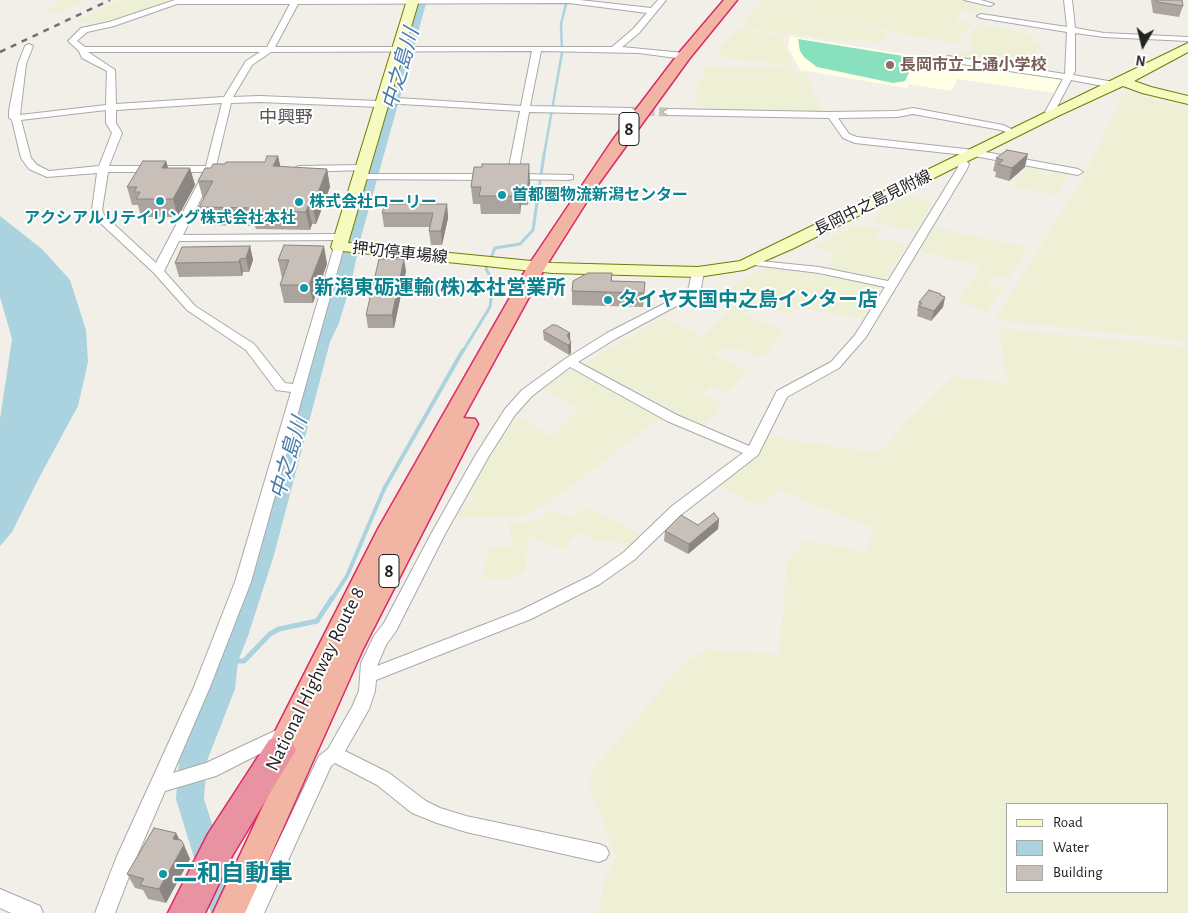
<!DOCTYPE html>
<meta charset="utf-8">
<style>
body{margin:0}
#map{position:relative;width:1188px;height:913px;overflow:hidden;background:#f2efe9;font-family:"Alegreya Sans",sans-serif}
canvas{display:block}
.legend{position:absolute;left:1006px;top:803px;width:162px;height:90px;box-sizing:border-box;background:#fff;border:1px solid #a7a7a7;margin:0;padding:6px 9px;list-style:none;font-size:15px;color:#222}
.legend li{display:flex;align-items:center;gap:10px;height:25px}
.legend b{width:25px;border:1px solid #a7a7a7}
.north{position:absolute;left:1118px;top:20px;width:50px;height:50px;-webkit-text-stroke:4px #fff;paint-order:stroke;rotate:188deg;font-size:14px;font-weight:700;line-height:20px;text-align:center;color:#222}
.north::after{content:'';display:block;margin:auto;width:18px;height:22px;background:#222;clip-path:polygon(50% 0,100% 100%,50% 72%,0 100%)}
</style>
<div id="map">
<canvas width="1188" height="913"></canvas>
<ul class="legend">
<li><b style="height:6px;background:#f7fabf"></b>Road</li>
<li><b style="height:14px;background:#aad3df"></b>Water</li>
<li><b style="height:14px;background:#c7bfb8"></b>Building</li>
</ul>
<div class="north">N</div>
</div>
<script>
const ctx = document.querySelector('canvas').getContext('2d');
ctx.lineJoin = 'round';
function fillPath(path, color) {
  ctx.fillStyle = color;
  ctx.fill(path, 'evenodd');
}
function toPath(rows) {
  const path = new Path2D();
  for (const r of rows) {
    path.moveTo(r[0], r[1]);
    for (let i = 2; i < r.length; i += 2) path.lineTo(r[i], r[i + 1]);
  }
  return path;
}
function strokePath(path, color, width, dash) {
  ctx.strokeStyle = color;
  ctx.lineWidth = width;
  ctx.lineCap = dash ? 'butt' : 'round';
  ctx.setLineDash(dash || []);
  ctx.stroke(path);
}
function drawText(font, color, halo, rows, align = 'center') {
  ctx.font = font + ' "Alegreya Sans","Noto Sans JP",sans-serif';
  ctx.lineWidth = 4;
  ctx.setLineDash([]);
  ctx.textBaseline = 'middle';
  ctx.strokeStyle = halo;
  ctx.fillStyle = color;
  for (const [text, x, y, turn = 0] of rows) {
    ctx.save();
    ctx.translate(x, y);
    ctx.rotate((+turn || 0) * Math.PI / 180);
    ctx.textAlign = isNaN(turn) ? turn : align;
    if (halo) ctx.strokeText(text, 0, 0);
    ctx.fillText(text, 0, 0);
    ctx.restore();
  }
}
const education = toPath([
 [790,36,923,57,1062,77,1055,93,957,79,952,91,908,84,907,88,800,70,788,48]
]);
const farmland = toPath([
 [61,0,86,0,55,14,48,11],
 [120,0,338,0,169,1,110,22,97,25,76,21],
 [763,0,963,0,982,3,985,6,980,13,963,10,955,20,971,23,956,44,757,6],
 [756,7,807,16,888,33,880,43,855,39,832,40,790,33,784,35,741,27],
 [978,24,1036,35,1030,43,1041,45,1042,49,1037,50,1028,58,1049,63,1048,73,996,65,962,56,960,54,962,50,970,51,973,43,966,41],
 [738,29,785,37,783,43,793,65,791,66,719,57,719,50],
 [707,66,759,68,775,66,791,68,792,71,806,73,812,90,824,111,821,112,726,111,718,108,699,107,695,105,695,93],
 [1124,92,1188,107,1188,341,995,320,1084,176],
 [1029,164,1045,167,1041,174,1050,177,1055,169,1070,173,1056,195,1012,186],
 [907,196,932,201,921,226,915,231,872,222,882,209],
 [858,225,880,228,875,238,906,244,896,263,891,266,891,270,887,277,875,277,831,269,829,266,833,251,811,247],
 [931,226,1028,248,1008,279,993,275,986,284,1003,289,987,312,957,300,972,282,980,266,918,250],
 [766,268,834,276,879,286,875,303,866,319,800,308,792,309,789,315,759,306,744,314,783,331,766,353,759,358,738,349,718,351,713,354,747,372,727,392,712,386,702,395,721,404,714,415,701,426,649,397,588,367,585,363,663,317,702,337,735,304,711,296],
 [999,328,1188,347,1188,913,598,913,605,877,616,858,591,791,589,775,682,664,707,649,779,655,787,563,804,541,816,542,867,553,873,527,824,509,778,490,759,507,723,488,721,482,767,436,879,453,906,422,953,377,1007,383],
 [1007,804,1167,804,1167,892,1007,892],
 [575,372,583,375,660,418,553,500,527,515,488,518,454,517,476,497,468,491,494,447,519,416,550,436,579,409,544,389,567,373],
 [584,507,640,533,627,547,612,539,603,543,578,532,563,549,529,536,525,571,510,578,483,579,488,548,512,546,509,522,537,521,549,511,574,518]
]);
const pitch = toPath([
 [798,39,916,58,905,81,893,83,817,67,804,57,800,51]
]);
const water = toPath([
 [0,216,42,249,70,280,86,330,88,362,78,406,39,478,12,532,0,546,0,419,12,339,0,297]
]);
const streamFar3 = toPath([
 [544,155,562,53,561,24,567,0]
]);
const streamFar2 = toPath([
 [463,351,490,307,493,281,486,269,495,248,520,244,533,230,544,154]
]);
const streamFar1 = toPath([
 [332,599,347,576,384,489,463,350]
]);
const stream = toPath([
 [225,661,244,661,270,634,279,629,317,621,332,598]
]);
const river = toPath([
 [415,0,427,0,361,237,351,283,339,323,330,342,274,555,248,636,238,661,235,689,207,761,204,799,241,913,211,913,176,799,179,761,209,689,212,661,224,636,250,555,312,342,321,323,333,283,345,237,415,0]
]);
const minorTunnel = toPath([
 [632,111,668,112]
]);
const minor = toPath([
 [175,0,580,0,651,8,658,0,666,0,639,33,622,47,684,53,688,56,684,59,639,53,541,51,530,106,631,108,636,111,631,114,529,112,518,174,573,175,573,179,569,180,508,179,507,177,520,111,384,103,383,106,380,107,260,102,231,103,216,166,221,169,214,172,183,235,341,234,346,237,341,240,179,241,164,271,195,306,254,344,285,383,293,384,334,247,339,244,344,247,251,582,210,687,173,773,206,763,283,727,289,729,292,734,289,739,216,776,165,791,137,856,115,913,95,913,117,856,194,687,235,582,291,392,276,390,246,350,187,310,154,273,95,218,92,210,97,173,47,177,29,169,21,158,12,120,9,118,9,111,18,64,25,46,29,44,33,46,26,64,20,115,106,105,107,71,82,58,79,51,68,41,81,28,109,22,175,0],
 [569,3,647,13,633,29,612,47,275,47,298,4,569,3],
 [177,4,290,4,267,47,85,47,77,41,87,32,114,26,177,4],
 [532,51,521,106,382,97,379,98,378,101,260,96,233,97,252,65,271,52,532,51],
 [88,52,260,52,246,61,224,97,116,104,115,70,88,52],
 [222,103,206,166,109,166,122,133,116,123,116,110,222,103],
 [106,110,106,123,112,133,99,166,49,171,37,165,31,158,21,120,106,110],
 [108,172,204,172,156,263,104,215,102,210,108,172],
 [964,0,981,0,994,4,990,6,964,0],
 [1064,0,1072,0,1075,28,1104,33,1188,37,1188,41,1104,37,1075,33,1075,71,1073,75,1114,82,1118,85,1114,88,1071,80,1056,109,1058,113,1053,116,1045,112,1063,79,948,62,944,59,948,56,1065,74,1067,32,981,18,977,16,981,14,1067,27,1064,0],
 [913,108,1003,125,1020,133,1015,136,1001,130,913,114,897,117,838,118,849,134,857,137,974,150,1078,169,1083,172,1078,175,974,156,855,143,843,138,829,118,668,115,663,112,668,109,828,112,897,111,913,108],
 [961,157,964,158,969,164,967,169,866,337,839,368,787,397,758,455,682,514,634,560,600,584,531,619,376,680,375,691,369,709,345,751,389,773,426,801,440,808,466,816,599,844,606,847,609,853,606,859,599,862,466,832,437,823,412,813,377,785,335,763,331,766,264,913,244,913,319,756,328,749,352,707,359,691,361,663,374,636,384,623,431,534,475,456,505,409,522,390,565,359,607,333,685,293,689,287,692,272,698,269,704,272,701,288,693,297,615,339,578,362,677,415,749,446,777,391,831,362,855,335,885,287,819,273,754,265,750,264,748,262,750,260,819,267,888,281,957,169,959,164,956,160,961,157],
 [570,367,667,421,743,453,672,506,624,552,590,576,519,611,377,666,386,645,396,631,445,534,489,456,515,415,532,396,570,367],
 [362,165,367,168,366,170,298,172,293,169,298,166,362,165],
 [359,174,490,174,495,177,490,180,355,179,355,175,359,174],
 [0,889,40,906,43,913,11,913,0,908,0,889]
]);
const secondary = toPath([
 [407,0,419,0,348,243,552,263,698,267,740,261,1188,43,1188,52,1134,81,1151,87,1188,96,1188,104,1142,93,1123,86,1058,116,794,248,744,270,698,277,552,273,333,250,331,247,407,0]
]);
const trunk = toPath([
 [724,0,737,0,689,59,594,190,546,266,463,418,475,419,478,424,363,649,245,913,213,913,277,776,273,778,263,774,258,765,378,529,528,266,612,141,679,53,724,0]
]);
const motorway = toPath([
 [280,736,291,740,296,750,232,856,205,913,168,913,208,834,269,740,280,736]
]);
const rail = toPath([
 [0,52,110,0]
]);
const wall = toPath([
 [1151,0,1182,0,1183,6,1179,17,1153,13],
 [278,156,280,167,327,169,330,187,316,224,312,224,310,230,256,229,255,226,204,225,199,207,203,199,198,181,211,168,265,162],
 [996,158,1025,167,1009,181,995,177,996,172,993,171],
 [166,161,168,168,190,168,195,185,178,217,141,217,138,205,132,205,127,187],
 [530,182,528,205,521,205,520,214,481,214,480,204,473,204,471,187],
 [447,204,448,218,442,245,431,245,429,231,430,227,384,227,382,213],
 [284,245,327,264,313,303,284,303,280,285,282,278,278,260],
 [250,246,253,260,249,272,243,272,242,276,179,277,175,263],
 [406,271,394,328,368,328,366,315],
 [612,273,612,281,645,282,643,307,572,305,572,291],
 [941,294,940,296,945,297,943,307,931,321,917,316,918,312,917,311,919,302],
 [543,331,570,333,571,353,569,355,544,340],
 [719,519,718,529,688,554,664,541,665,531,698,525],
 [176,833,190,859,166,903,148,899,143,890,135,888,127,874]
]);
const shadedWall = toPath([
 [1028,154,1025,167,1009,181,1012,168],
 [278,156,282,173,273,166],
 [166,161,171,178,162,168],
 [529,164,530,182,528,205,528,187],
 [190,168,195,185,178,217,173,199],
 [327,169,330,187,316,224,313,206],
 [520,187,521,205,520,214,519,196],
 [447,204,448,218,442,245,441,231],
 [308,206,312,224,310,230,306,212],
 [250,246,253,260,249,272,246,258],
 [324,246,327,264,313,303,309,285],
 [240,259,243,272,242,276,239,262],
 [404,259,406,271,394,328,392,315],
 [945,297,943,307,931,321,934,311],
 [570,333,570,342,567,345,567,335],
 [571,343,571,353,569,355,568,345],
 [719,519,718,529,688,554,689,544],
 [176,833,183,847,184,845,190,859,166,903,159,889,173,839]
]);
const building = toPath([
 [1156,0,1182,0,1183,6,1157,2,1156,0],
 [1007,150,1028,154,1012,168,998,164,1003,160,996,158,1007,150],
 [267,156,278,156,273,166,327,169,313,206,308,206,306,212,252,211,253,208,199,207,213,181,198,181,205,168,211,168,213,164,225,164,226,162,265,162,267,156],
 [143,161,166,161,162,168,190,168,173,199,136,199,140,192,134,192,137,187,127,187,143,161],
 [482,164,529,164,528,187,520,187,519,196,479,196,481,187,471,187,474,167,482,167,482,164],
 [385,204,447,204,441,231,429,231,433,213,382,213,385,204],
 [284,245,324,246,309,285,280,285,289,260,278,260,284,245],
 [250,246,246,258,240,259,239,262,175,263,182,247,250,246],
 [379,259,404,259,392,315,366,315,379,259],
 [588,273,612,273,611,281,645,282,644,293,572,291,573,281,588,273],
 [929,290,941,294,940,295,945,297,934,311,919,306,922,303,919,302,929,290],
 [552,325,556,325,570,333,567,335,571,343,568,345,543,331,552,325],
 [714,513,719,519,689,544,665,531,681,515,698,525,714,513],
 [154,828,176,833,173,839,181,840,184,845,159,889,140,885,144,879,127,874,154,828]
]);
const markers = [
 [890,65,5,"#8d6e63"],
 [502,195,5,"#0f9aa8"],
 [160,201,5,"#0f9aa8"],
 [299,202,5,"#0f9aa8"],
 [304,288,5,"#0f9aa8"],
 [608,300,5,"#0f9aa8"],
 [163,874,5,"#0f9aa8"]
];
const farEducationnames = [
 ["長岡市立 上通小学校",900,65]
];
const farCulturenames = [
 ["首都圏物流新潟センター",512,195],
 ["株式会社ローリー",309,202],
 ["アクシアルリテイリング株式会社本社",160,218,"center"]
];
const farStreetnames = [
 ["長岡中之島見附線",873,203,-26],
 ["押切停車場線",400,253,6]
];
const farNeighbourhoodnames = [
 ["中興野",286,118]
];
const shields = [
 [629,129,20],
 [389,571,20]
];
const shieldNames = [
 ["8",629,129],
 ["8",389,571]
];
const cultureNames = [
 ["新潟東砺運輸(株)本社営業所",314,288],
 ["タイヤ天国中之島インター店",618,300]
];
const streetNames = [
 ["National Highway Route 8",315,679,-64]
];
const waterNames = [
 ["中之島川",401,69,-74],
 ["中之島川",289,458,-74]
];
const nearCulturenames = [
 ["二和自動車",173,874]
];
fillPath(education, '#ffffe5');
fillPath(farmland, '#eef0d5');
fillPath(pitch, '#88e0be');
fillPath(water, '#aad3df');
strokePath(streamFar3, '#aad3df', 2.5);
strokePath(streamFar2, '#aad3df', 3);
strokePath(streamFar1, '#aad3df', 4);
strokePath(stream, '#aad3df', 5);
fillPath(river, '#aad3df');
strokePath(minorTunnel, '#c8c6c1', 9, [9, 4.5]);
strokePath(minor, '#a9a9a9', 2);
strokePath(secondary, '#707d05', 2);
strokePath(trunk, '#dc2a67', 3);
strokePath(motorway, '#dc2a67', 3);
fillPath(minor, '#fff');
fillPath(secondary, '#f7fabf');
fillPath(trunk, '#f2b4a3');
fillPath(motorway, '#e892a2');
strokePath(rail, '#707070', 2.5, [6, 6]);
fillPath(wall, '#aba49e');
fillPath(shadedWall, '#8b8681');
fillPath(building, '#c7bfb8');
strokePath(building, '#8b8681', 1);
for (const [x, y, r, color] of markers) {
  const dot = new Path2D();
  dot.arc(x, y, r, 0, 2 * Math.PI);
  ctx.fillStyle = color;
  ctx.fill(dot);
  strokePath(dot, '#fff', 2);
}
drawText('bold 16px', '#785e54', '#fff', farEducationnames, 'left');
drawText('bold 16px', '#0d838f', '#fff', farCulturenames, 'left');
drawText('16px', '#222', '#fff', farStreetnames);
drawText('18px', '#555', '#fff', farNeighbourhoodnames);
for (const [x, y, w] of shields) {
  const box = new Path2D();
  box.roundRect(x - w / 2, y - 16.5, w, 33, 4);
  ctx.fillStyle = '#fff';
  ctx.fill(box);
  strokePath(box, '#222', 1);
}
drawText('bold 19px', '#222', null, shieldNames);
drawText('bold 20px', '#0d838f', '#fff', cultureNames, 'left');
drawText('20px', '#222', '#fff', streetNames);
drawText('italic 21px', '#4a7aab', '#fff', waterNames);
drawText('bold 24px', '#0d838f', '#fff', nearCulturenames, 'left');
</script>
